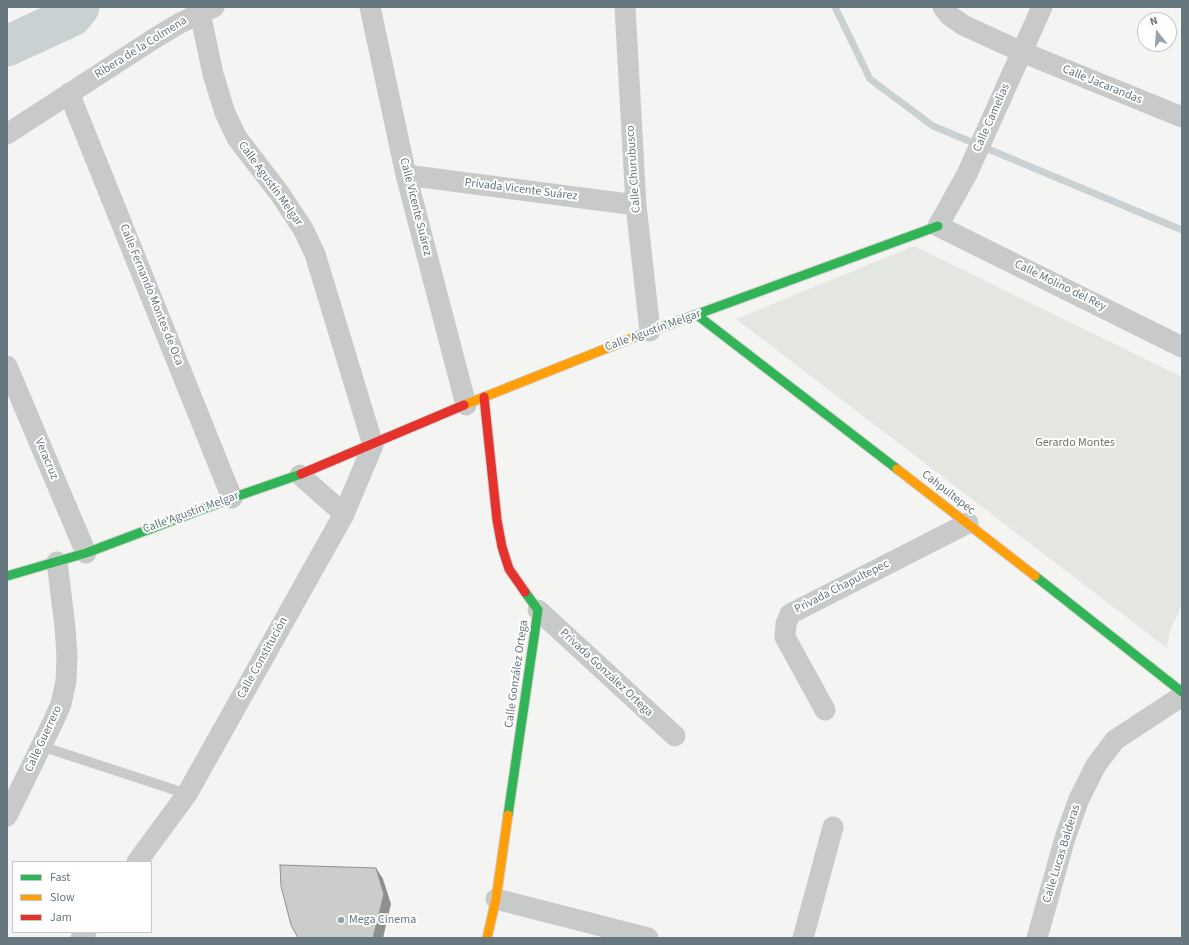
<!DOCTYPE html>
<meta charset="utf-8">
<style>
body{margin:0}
#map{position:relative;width:1189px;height:945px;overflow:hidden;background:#f4f4f3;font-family:"Source Sans 3",sans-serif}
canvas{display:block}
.frame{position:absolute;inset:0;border:8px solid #677780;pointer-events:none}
.legend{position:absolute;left:12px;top:861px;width:140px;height:72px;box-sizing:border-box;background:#fff;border:1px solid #c2c9cc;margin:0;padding:5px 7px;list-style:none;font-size:12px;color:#677780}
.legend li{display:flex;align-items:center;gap:8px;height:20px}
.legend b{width:20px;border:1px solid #c2c9cc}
.north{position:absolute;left:1137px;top:12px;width:40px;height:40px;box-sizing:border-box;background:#fff;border:1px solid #c2c9cc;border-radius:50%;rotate:343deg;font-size:11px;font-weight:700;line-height:16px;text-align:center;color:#677780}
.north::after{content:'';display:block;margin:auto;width:14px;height:18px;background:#98a3a8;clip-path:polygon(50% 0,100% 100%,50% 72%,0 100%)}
</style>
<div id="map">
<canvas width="1189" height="945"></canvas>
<div class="frame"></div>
<ul class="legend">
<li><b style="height:5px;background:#30b455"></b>Fast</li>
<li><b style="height:5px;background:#ff9f0a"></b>Slow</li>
<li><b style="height:5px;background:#e5322d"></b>Jam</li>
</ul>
<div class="north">N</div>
</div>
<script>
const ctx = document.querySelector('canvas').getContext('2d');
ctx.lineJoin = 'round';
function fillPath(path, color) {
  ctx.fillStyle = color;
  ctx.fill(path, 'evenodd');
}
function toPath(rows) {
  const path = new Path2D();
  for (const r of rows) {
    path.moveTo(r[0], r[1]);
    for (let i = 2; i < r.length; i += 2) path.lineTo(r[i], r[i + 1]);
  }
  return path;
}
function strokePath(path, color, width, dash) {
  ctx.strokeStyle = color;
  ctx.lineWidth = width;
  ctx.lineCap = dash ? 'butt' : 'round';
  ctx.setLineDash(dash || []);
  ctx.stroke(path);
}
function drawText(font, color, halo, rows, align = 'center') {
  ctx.font = font + ' "Source Sans 3",sans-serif';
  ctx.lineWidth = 4;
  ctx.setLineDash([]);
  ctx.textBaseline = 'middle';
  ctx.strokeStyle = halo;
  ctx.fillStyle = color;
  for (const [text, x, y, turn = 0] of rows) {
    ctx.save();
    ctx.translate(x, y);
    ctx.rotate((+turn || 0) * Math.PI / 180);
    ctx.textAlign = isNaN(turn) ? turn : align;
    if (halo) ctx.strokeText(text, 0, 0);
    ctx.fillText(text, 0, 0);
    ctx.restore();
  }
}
const green = toPath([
 [914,246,1182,377,1182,604,1169,634,1167,648,736,319]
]);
const stream = toPath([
 [835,7,870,79,933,126,1182,230]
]);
const river = toPath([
 [7,46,72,16,79,7]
]);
const lane = toPath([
 [41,746,187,794]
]);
const street = toPath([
 [370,7,406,175,466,405],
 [625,7,636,205,650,331],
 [943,7,949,15,963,25,1022,52,1182,117],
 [1042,7,967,174,938,226,1182,347],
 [69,93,232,498],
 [7,134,155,38,180,23,214,7],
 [406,175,636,205],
 [7,366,86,553],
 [300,475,344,514],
 [538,610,675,736],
 [825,710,785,637,786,624,790,614,968,523],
 [7,816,53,722,61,704,66,681,67,656,65,627,57,562],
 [137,862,187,794,344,514,373,445,315,254,303,229,280,194,237,138,225,113,213,74,200,13],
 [496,899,648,938],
 [81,938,86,932],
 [803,938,833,827],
 [1037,938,1065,838,1079,799,1096,765,1115,740,1182,696]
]);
const fast = toPath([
 [697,315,897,469],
 [635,337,938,226],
 [7,576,86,553,232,498,301,474],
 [1035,576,1182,692],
 [508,815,538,610,525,592]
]);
const slow = toPath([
 [464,405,635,337],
 [897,469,1035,576],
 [487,938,496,899,508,815]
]);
const jam = toPath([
 [484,397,497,520,502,547,509,569,525,592],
 [301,474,464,405]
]);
const shadedWall = toPath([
 [376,868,383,879,391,904,383,938,373,938]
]);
const building = toPath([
 [280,865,376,868,384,894,373,938,298,938,291,925,281,886,280,865]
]);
const markers = [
 [341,920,4,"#98a3a8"]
];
const streetNames = [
 ["Ribera de la Colmena",141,48,-32],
 ["Calle Jacarandas",1102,85,22],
 ["Calle Camelias",992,118,-66],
 ["Calle Churubusco",634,169,-94],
 ["Calle Agustín Melgar",270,184,54],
 ["Privada Vicente Suárez",521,190,7],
 ["Calle Vicente Suárez",415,207,76],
 ["Calle Molino del Rey",1060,286,26],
 ["Calle Fernando Montes de Oca",151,295,68],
 ["Calle Agustín Melgar",653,331,-20],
 ["Veracruz",46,459,67],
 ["Cahpultepec",948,493,38],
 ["Calle Agustín Melgar",191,513,-20],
 ["Privada Chapultepec",842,587,-27],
 ["Calle Constitución",263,658,-61],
 ["Privada González Ortega",606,673,43],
 ["Calle González Ortega",517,674,-82],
 ["Calle Guerrero",44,739,-65],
 ["Calle Lucas Balderas",1062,854,-73]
];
const parkNames = [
 ["Gerardo Montes",1075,443]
];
const poiNames = [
 ["Mega Cinema",349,920]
];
fillPath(green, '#e4e6e1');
strokePath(stream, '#c9d1d3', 7);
strokePath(river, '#c9d1d3', 41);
strokePath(fast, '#d1d1d1', 11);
strokePath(slow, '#d1d1d1', 11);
strokePath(jam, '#d1d1d1', 11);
strokePath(lane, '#c8caca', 10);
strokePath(street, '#c8caca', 21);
strokePath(fast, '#30b455', 9);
strokePath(slow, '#ff9f0a', 9);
strokePath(jam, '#e5322d', 9);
fillPath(shadedWall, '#8e9090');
fillPath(building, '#cbcdcd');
strokePath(building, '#8e9090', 1);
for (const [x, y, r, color] of markers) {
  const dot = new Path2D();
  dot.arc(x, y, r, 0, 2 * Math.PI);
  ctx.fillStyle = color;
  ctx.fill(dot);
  strokePath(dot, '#fff', 1.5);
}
drawText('12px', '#677780', '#fff', streetNames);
drawText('12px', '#6a7865', '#fff', parkNames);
drawText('12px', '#677780', '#fff', poiNames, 'left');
</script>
